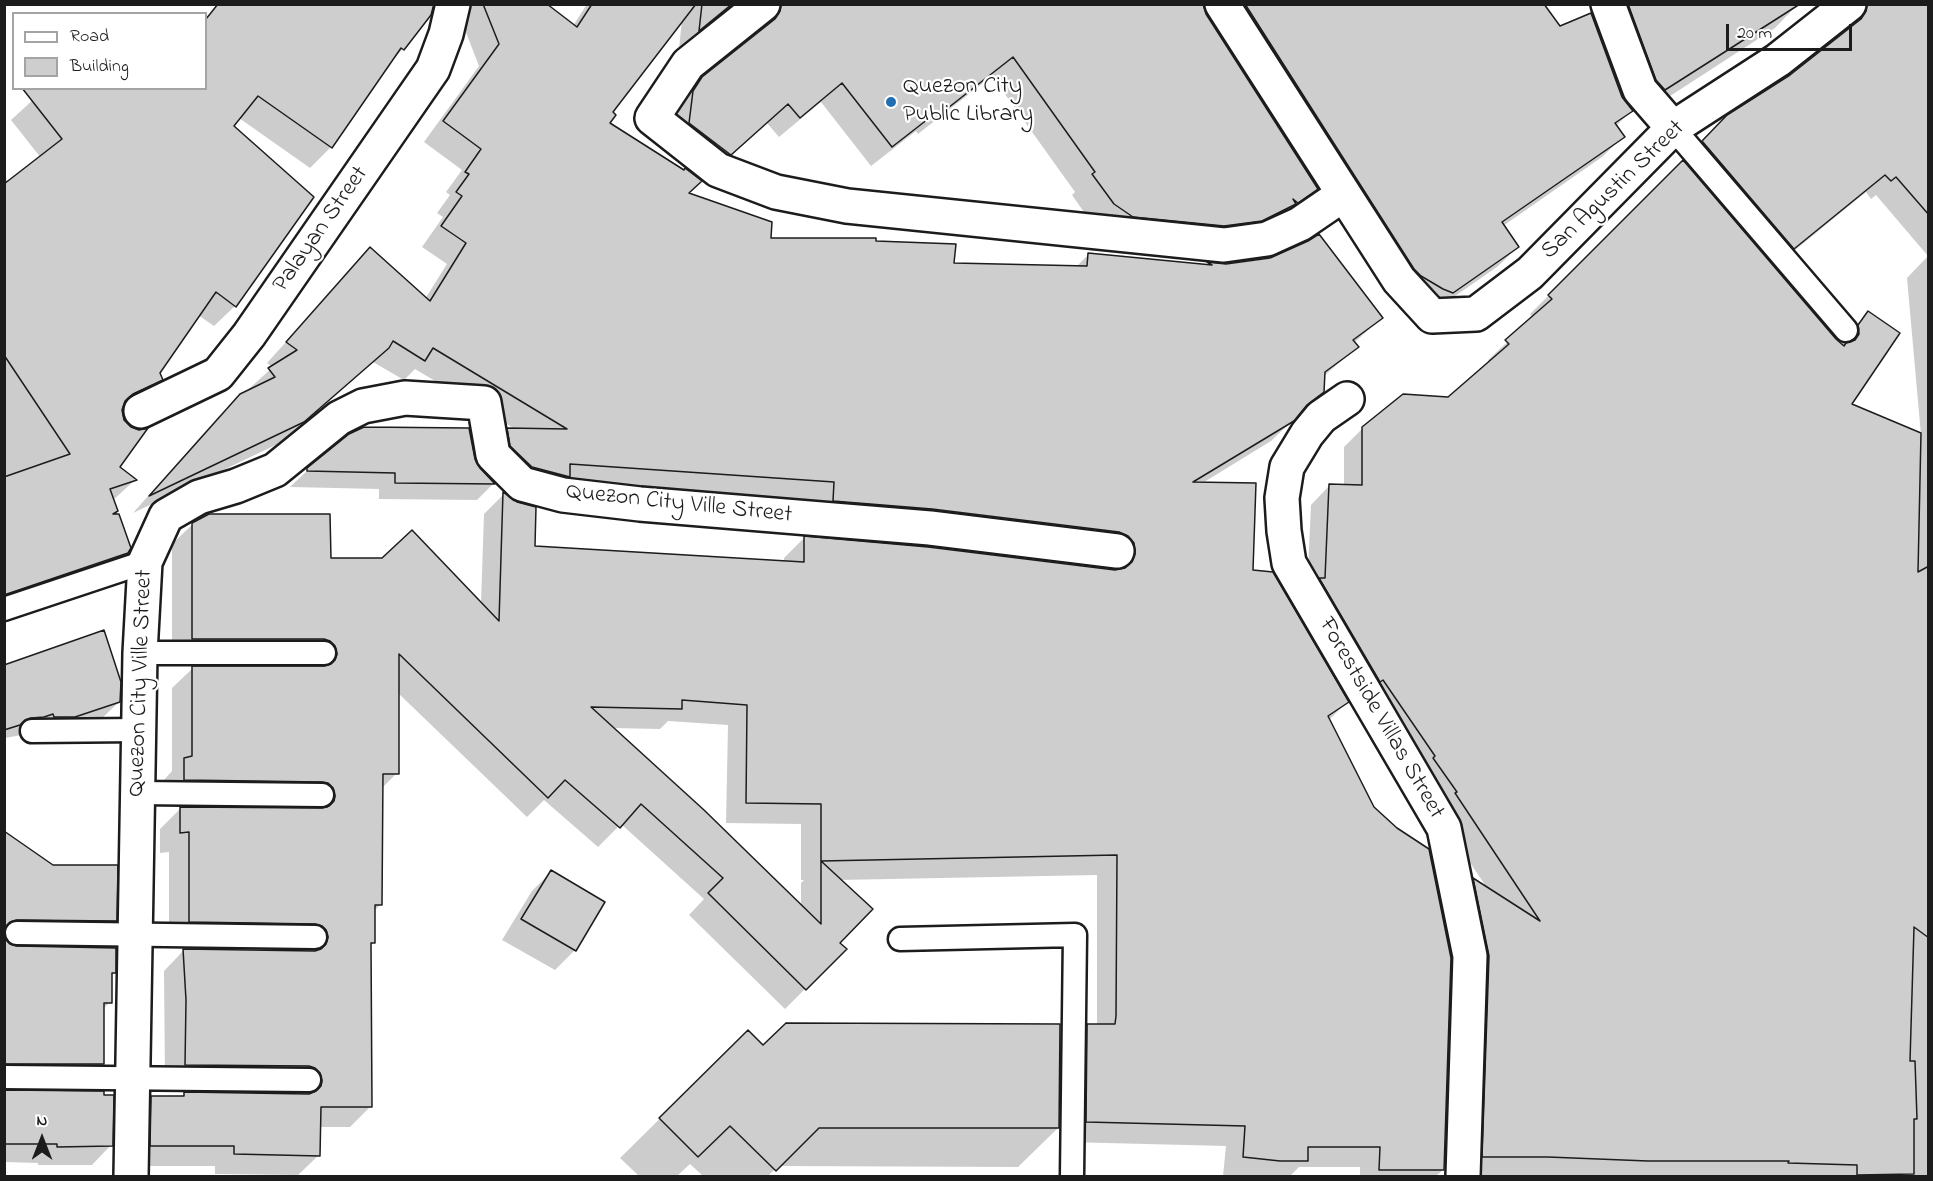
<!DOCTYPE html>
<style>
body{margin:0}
#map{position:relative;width:1933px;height:1181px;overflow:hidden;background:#fff;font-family:"Indie Flower",sans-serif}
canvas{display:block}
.frame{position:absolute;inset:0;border:6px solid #1c1c1c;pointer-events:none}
.legend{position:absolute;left:12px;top:12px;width:195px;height:78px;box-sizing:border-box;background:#fff;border:2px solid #a4a4a4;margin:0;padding:8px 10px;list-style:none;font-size:18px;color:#1c1c1c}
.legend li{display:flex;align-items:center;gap:12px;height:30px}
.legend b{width:30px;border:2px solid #a4a4a4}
.north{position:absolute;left:12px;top:1109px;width:60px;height:60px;-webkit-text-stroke:4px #fff;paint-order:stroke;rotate:0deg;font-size:16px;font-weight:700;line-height:24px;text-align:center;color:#1c1c1c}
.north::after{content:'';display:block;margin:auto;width:21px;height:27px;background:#1c1c1c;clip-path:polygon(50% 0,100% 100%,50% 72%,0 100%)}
.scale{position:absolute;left:1726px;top:24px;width:126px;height:27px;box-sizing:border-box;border:3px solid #1c1c1c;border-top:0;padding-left:8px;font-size:18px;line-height:21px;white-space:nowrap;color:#1c1c1c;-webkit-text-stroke:4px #fff;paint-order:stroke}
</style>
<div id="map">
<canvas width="1933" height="1181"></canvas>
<div class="frame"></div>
<ul class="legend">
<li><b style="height:8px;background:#fff"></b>Road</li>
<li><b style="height:16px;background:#cecece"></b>Building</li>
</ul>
<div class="north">N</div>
<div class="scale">20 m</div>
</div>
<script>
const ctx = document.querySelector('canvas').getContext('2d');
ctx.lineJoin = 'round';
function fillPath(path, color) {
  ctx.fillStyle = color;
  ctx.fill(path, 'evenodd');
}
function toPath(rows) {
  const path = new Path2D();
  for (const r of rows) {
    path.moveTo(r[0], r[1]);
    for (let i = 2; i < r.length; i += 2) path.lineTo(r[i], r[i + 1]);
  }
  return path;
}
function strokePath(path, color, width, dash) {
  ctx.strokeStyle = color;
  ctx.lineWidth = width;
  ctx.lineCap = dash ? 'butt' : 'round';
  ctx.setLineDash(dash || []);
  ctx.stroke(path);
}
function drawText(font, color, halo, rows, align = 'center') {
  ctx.font = font + ' "Indie Flower",sans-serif';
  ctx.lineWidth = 4.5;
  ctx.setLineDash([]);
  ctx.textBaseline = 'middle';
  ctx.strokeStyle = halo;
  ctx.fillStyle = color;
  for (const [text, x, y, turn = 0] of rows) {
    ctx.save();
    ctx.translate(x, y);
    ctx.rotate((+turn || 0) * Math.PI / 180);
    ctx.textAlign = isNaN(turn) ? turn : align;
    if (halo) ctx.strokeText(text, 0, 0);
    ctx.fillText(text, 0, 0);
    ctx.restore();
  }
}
const shadow = toPath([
 [220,4,432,4,403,49,389,63,330,148,310,168,239,118,232,126,235,306,214,326,198,315,158,373,161,379,141,400,121,409,118,467,135,480,112,501,116,511,112,515,127,552,106,573,4,607,4,177,9,182,41,158,11,120,46,88,206,88,206,20],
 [455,4,545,4,573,26,587,4,1530,4,1560,28,1621,97,1631,111,1616,126,1623,137,1602,157,1503,226,1518,247,1497,267,1432,312,1211,8,1202,6,1205,15,1316,189,1296,209,1240,241,1093,225,1072,195,1075,192,992,76,918,134,916,131,871,166,821,102,779,137,767,123,710,175,673,113,682,99,703,78,760,32,762,22,738,5,729,9,679,49,682,19,611,112,608,124,687,194,769,239,874,242,953,265,1076,267,1088,255,1205,266,1208,264,1226,265,1381,318,1354,343,1357,347,1323,377,1322,392,1271,441,1201,484,1251,571,1347,702,1328,721,1443,1170,1436,1176,1360,1176,1360,1167,1299,1167,1290,1176,1223,1176,1226,1146,1066,1142,1068,1046,1088,1026,1097,1026,1097,875,839,880,838,943,845,949,785,1009,689,915,704,899,621,824,598,847,544,800,527,817,397,692,397,773,381,789,381,904,374,911,374,942,369,947,370,1107,350,1127,319,1127,319,1155,298,1175,215,1174,215,1166,130,1166,131,1118,152,1097,182,1097,185,1094,302,1095,295,1088,165,1085,164,971,184,950,308,952,302,946,169,942,169,852,160,853,160,829,181,808,315,810,308,803,164,800,164,780,172,771,172,688,193,668,317,668,310,661,172,659,172,544,193,524,329,560,481,603,484,514,504,494,533,547,784,563,784,558,804,538,1115,571,1114,564,560,485,488,450,508,429,515,429,415,369,404,380,373,362,282,442,133,513,219,416,273,367,267,363,370,249,425,299,447,264,422,247,443,217,437,213,450,195,446,192,462,170,424,142,479,66],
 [668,721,728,725,726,823,801,824,801,880,804,880,801,883,801,907,612,728,660,729],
 [1614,4,1798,4,1775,28,1647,111],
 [1928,4,1928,256,1876,195,1871,199,1866,192,1773,268,1841,345,1850,332,1868,313,1850,405,1921,435,1907,278,1928,256,1928,1176,1464,1175,1455,898,1473,879,1487,888,1437,813,1307,592,1311,505,1329,486,1344,486,1344,447,1363,428,1448,398,1490,363,1488,360,1533,318,1530,314,1728,117],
 [473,459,479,469,493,484,477,500,379,499,379,489,290,487,308,470],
 [4,667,119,702,99,721,5,738],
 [4,831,52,867,115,920,96,940,4,938],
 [551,872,603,902,574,951,555,970,502,940,532,891],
 [4,941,10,946,114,973,110,976,110,1002,103,1009,103,1064,83,1083,4,1083],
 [748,1032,763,1047,1058,1128,1018,1167,778,1166,768,1176,703,1176,690,1164,677,1176,639,1176,620,1158],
 [4,1092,111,1145,92,1165,38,1165,38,1163,4,1162]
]);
const building = toPath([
 [218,4,434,4,431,15,404,50,401,48,332,148,258,96,234,126,314,197,236,307,216,292,160,373,163,380,133,394,125,401,122,410,124,420,131,427,139,430,148,428,120,467,137,480,110,489,118,511,113,514,119,514,131,548,128,553,4,595,4,477,70,454,4,355,4,184,62,139,22,88,206,88,206,19,218,4],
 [483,4,547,4,577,27,592,4,696,4,613,112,616,115,610,123,684,170,685,168,702,181,689,193,772,222,771,238,876,238,876,241,956,244,954,263,1087,266,1088,253,1212,265,1207,262,1226,264,1270,258,1308,241,1319,234,1383,318,1353,340,1359,347,1325,372,1324,392,1307,405,1294,421,1193,482,1256,483,1253,570,1273,572,1349,702,1328,716,1374,807,1397,828,1429,849,1451,958,1444,1170,1379,1170,1380,1147,1308,1147,1308,1161,1280,1161,1243,1157,1245,1126,1086,1122,1087,1024,1115,1024,1116,1016,1117,855,821,861,821,804,746,803,747,705,682,700,682,709,591,707,704,810,821,924,821,861,873,909,840,943,847,949,806,990,708,893,723,878,641,804,620,828,565,780,548,798,399,654,399,774,383,774,382,905,375,905,375,943,371,943,372,1107,321,1107,320,1156,234,1154,234,1146,150,1146,151,1096,184,1096,184,1092,309,1094,316,1091,321,1086,322,1081,320,1073,315,1068,309,1066,185,1065,186,1000,183,949,315,951,321,949,326,944,328,937,326,930,322,926,315,924,189,922,189,832,180,833,180,807,322,808,329,806,334,801,335,796,333,788,328,783,322,782,184,780,184,758,192,756,192,666,324,666,331,664,335,660,337,654,335,646,330,641,324,639,192,639,192,523,209,514,330,514,331,558,382,558,412,530,499,621,503,492,517,502,536,507,535,546,804,562,804,536,928,547,1115,570,1125,568,1132,562,1135,554,1134,543,1128,536,1119,532,932,509,833,501,834,482,570,464,570,477,532,467,510,446,507,428,567,429,433,348,425,361,393,341,389,348,304,422,149,496,240,394,275,377,268,368,297,350,286,342,370,247,430,301,466,243,441,226,462,196,456,192,469,174,465,172,481,149,443,121,499,44,483,4],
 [702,4,732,4,699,31,702,4],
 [781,4,1203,4,1206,14,1318,189,1298,203,1293,199,1296,204,1262,221,1224,226,1133,217,1114,204,1092,174,1095,172,1013,57,939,115,937,112,892,147,842,83,800,118,788,104,731,155,689,123,693,91,702,77,775,19,780,11,781,4],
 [1245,4,1544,4,1560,26,1591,13,1622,97,1633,111,1615,123,1625,137,1502,222,1519,247,1453,293,1443,289,1421,276,1414,269,1245,4],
 [1628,4,1800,4,1665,90,1656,80,1628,4],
 [1867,4,1929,4,1929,215,1896,177,1891,181,1885,175,1794,249,1702,141,1727,115,1790,75,1861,19,1866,11,1867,4],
 [1683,160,1836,339,1844,346,1846,343,1855,340,1859,334,1858,325,1868,311,1900,333,1852,404,1921,433,1918,572,1929,566,1929,938,1914,927,1910,1061,1915,1061,1917,1119,1914,1119,1914,1174,1857,1175,1857,1165,1788,1163,1789,1161,1648,1161,1548,1157,1482,1157,1489,956,1473,878,1540,921,1455,793,1457,792,1433,758,1435,756,1383,680,1380,682,1319,578,1325,578,1329,484,1362,485,1362,427,1403,394,1448,397,1509,344,1505,340,1552,299,1548,295,1683,160],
 [364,427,469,428,475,459,480,468,495,484,395,483,395,473,307,471,307,468,349,434,364,427],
 [104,630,121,682,120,702,75,717,54,717,53,714,44,717,31,718,25,720,20,725,4,730,4,665,104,630],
 [4,831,53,865,118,865,117,921,17,920,10,922,4,929,4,831],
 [551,870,605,902,576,951,521,919,551,870],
 [4,937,10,944,17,946,116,948,116,973,112,973,112,1003,104,1003,104,1064,4,1064,4,937],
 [786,1023,1060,1024,1059,1128,819,1128,776,1171,730,1126,698,1157,659,1118,748,1030,763,1045,786,1023],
 [4,1090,104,1091,104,1095,114,1095,113,1146,57,1147,57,1144,4,1144,4,1090]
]);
const lane = toPath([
 [1673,128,1846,330],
 [4,609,145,562],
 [140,653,324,653],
 [32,731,139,730],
 [138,793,322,795],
 [17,933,315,937],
 [900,939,1075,935,1072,1176],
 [4,1077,309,1080]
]);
const street = toPath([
 [763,4,688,64,652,118,718,170,776,192,847,206,1224,245,1267,239,1300,224,1344,194],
 [1222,4,1399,280,1432,316,1476,314,1530,273,1673,128,1778,60,1849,4],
 [1608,4,1640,90,1673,128],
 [1347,399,1321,417,1307,434,1287,467,1282,498,1284,531,1289,563,1444,828,1470,956,1463,1176],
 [141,411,218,374,249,335,433,69,446,34,453,4],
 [131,1176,140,653,145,562,166,516,199,497,236,486,275,470,339,418,363,406,405,398,484,403,493,455,522,484,563,495,640,504,930,528,1117,551]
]);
const markers = [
 [891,102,6,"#1f6fb2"]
];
const poiNames = [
 ["Quezon City",903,88],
 ["Public Library",903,116]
];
const streetNames = [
 ["San Agustin Street",1614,191,-44],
 ["Palayan Street",322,230,-55],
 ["Quezon City Ville Street",679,505,6],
 ["Quezon City Ville Street",142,683,-88],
 ["Forestside Villas Street",1380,719,60]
];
fillPath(shadow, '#0003');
fillPath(building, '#cecece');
strokePath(building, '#1c1c1c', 1.5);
strokePath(lane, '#1c1c1c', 27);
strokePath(street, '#1c1c1c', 38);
strokePath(lane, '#fff', 22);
strokePath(street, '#fff', 33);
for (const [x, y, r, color] of markers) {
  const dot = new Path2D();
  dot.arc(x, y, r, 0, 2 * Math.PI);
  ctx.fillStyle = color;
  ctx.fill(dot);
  strokePath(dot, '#fff', 2);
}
drawText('24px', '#1c1c1c', '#fff', poiNames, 'left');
drawText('24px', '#1c1c1c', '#fff', streetNames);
</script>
